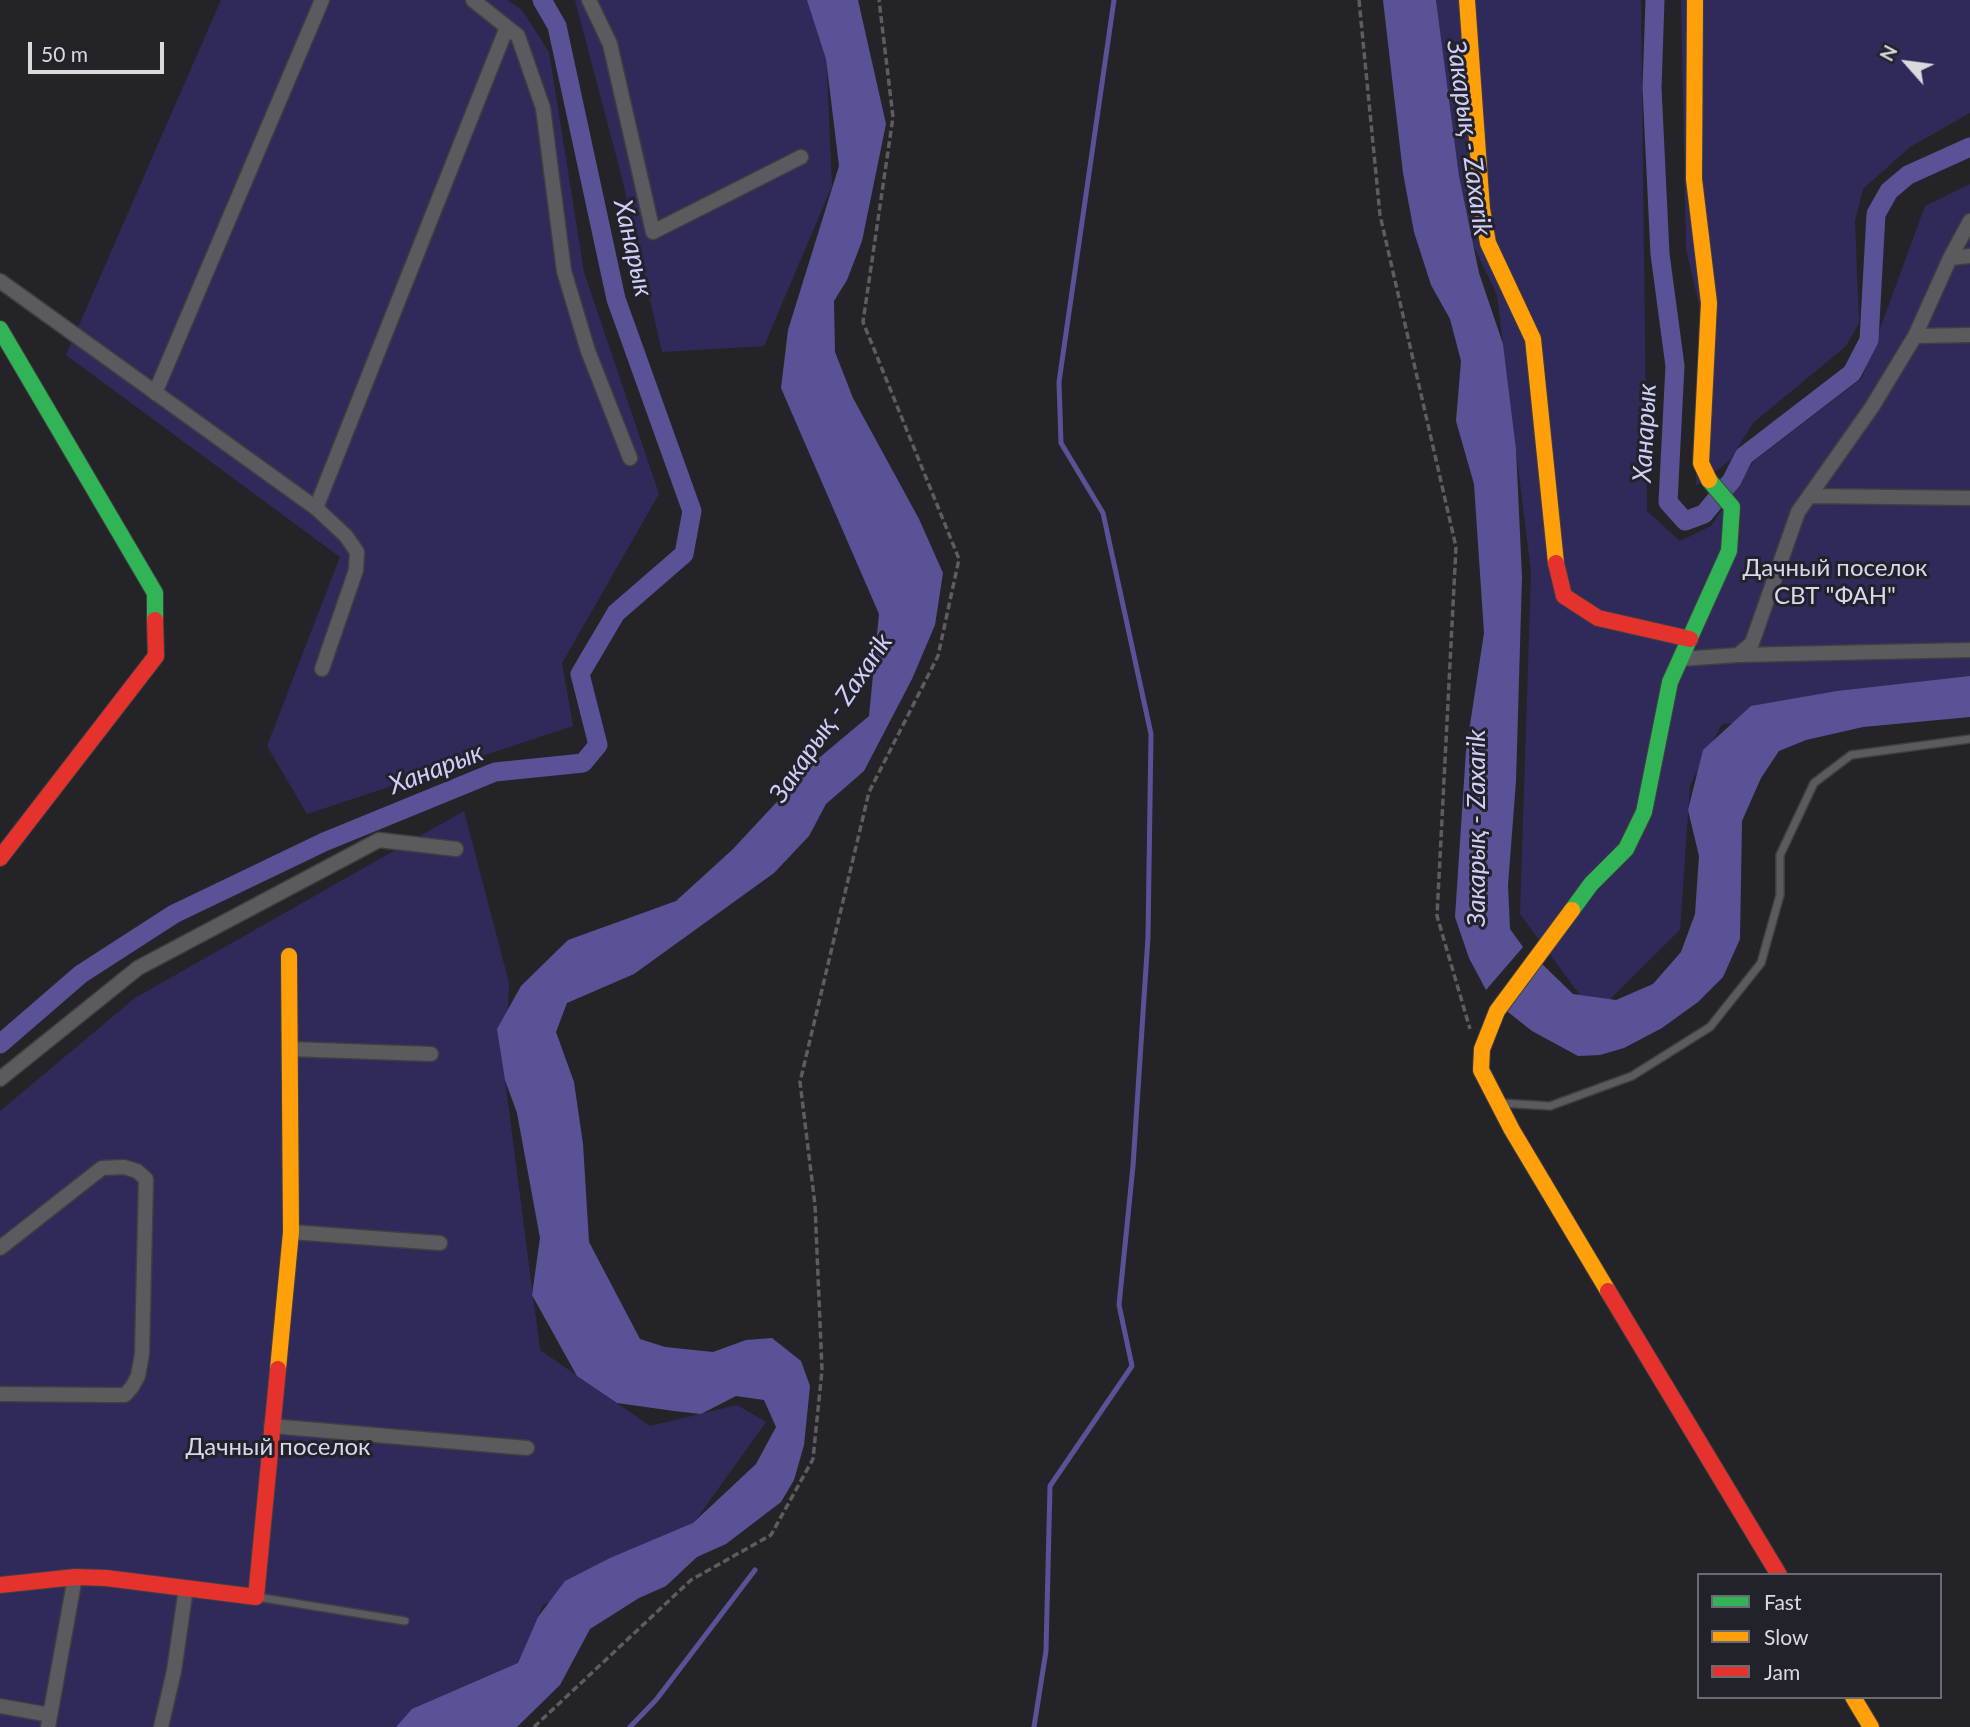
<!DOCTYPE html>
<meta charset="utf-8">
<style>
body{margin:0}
#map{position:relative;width:1970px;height:1727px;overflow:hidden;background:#242428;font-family:Lato,sans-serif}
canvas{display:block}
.legend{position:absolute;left:1697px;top:1573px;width:245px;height:126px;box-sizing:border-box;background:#22222a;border:2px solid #6b6b72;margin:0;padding:9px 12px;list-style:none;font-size:21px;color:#d9d9de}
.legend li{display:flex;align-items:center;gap:14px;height:35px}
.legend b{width:35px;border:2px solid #6b6b72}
.north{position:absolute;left:1872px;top:28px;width:70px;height:70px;-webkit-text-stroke:5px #22222a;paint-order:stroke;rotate:298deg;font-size:19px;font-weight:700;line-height:28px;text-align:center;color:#d9d9de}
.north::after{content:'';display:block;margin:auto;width:24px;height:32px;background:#d9d9de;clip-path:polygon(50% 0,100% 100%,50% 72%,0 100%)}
.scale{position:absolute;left:28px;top:42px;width:136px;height:32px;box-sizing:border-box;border:4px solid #d9d9de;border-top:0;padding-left:9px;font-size:21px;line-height:24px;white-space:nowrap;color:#d9d9de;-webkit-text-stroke:5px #22222a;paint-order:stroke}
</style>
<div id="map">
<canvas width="1970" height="1727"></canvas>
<ul class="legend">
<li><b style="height:9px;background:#30b455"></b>Fast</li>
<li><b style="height:9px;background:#ff9f0a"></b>Slow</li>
<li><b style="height:9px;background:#e5322d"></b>Jam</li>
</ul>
<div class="north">N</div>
<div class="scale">50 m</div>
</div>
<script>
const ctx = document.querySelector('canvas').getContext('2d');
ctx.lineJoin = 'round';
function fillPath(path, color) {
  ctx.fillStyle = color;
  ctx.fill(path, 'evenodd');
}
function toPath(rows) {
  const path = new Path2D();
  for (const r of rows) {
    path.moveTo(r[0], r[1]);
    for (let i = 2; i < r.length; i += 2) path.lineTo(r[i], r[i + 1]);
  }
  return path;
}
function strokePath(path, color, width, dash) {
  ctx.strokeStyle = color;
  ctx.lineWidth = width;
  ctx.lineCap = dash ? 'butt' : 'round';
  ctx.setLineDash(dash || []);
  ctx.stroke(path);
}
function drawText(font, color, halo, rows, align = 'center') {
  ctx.font = font + ' Lato,sans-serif';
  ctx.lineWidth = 6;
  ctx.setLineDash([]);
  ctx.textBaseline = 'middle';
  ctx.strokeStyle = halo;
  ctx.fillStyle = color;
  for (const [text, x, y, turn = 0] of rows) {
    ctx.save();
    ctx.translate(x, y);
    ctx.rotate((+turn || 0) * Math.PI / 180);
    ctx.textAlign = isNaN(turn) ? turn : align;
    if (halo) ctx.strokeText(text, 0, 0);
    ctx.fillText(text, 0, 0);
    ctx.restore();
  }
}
const green = toPath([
 [221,0,507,0,522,10,549,52,584,272,659,494,562,663,573,726,307,814,267,746,340,557,66,355],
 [575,0,808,0,826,52,832,186,764,346,662,352,622,178],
 [1436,0,1641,0,1647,511,1680,541,1711,526,1754,461,1862,378,1925,206,1970,184,1970,707,1722,724,1690,785,1680,930,1609,1000,1580,995,1520,914,1531,572,1497,295,1466,230],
 [1681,0,1970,0,1970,113,1910,147,1863,189,1855,221,1859,323,1846,346,1753,423,1730,460,1696,486,1700,309,1686,249],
 [464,811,509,983,505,1080,540,1350,650,1426,737,1405,766,1422,685,1535,543,1605,511,1681,427,1727,0,1727,0,1111,135,998]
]);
const water = toPath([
 [807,0,858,0,886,124,862,241,847,280,834,301,835,352,853,398,919,519,943,573,935,625,912,679,864,771,826,804,809,836,774,873,634,974,567,1003,556,1032,574,1082,583,1144,589,1242,640,1339,665,1347,713,1352,746,1340,772,1338,801,1361,810,1386,804,1445,794,1480,781,1502,726,1544,697,1557,666,1586,639,1598,590,1629,560,1685,517,1727,396,1727,412,1709,518,1663,538,1617,565,1581,610,1558,693,1523,756,1464,776,1427,764,1400,736,1396,701,1414,674,1411,617,1403,577,1376,532,1295,540,1238,517,1113,505,1080,497,1029,521,986,568,940,676,901,733,849,813,763,869,716,879,614,781,388,788,330,839,166,826,59],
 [1383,0,1436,0,1459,176,1479,273,1503,344,1516,449,1522,577,1516,781,1508,885,1510,929,1523,947,1486,990,1469,958,1455,917,1466,751,1484,633,1474,484,1456,421,1461,361,1450,319,1431,285,1414,232,1403,173],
 [1970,676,1970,717,1863,727,1806,740,1779,751,1761,778,1742,821,1740,939,1723,977,1698,1002,1662,1028,1624,1048,1600,1055,1578,1056,1532,1031,1503,1008,1541,963,1573,994,1616,1000,1653,984,1681,952,1695,914,1699,856,1688,810,1703,750,1751,706,1837,691]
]);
const stream = toPath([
 [630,1727,656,1700,755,1570],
 [1034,1727,1046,1651,1050,1486,1132,1366,1119,1305,1133,1166,1148,937,1151,734,1103,513,1061,443,1059,382,1114,0]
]);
const canal = toPath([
 [1655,0,1652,88,1660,254,1675,366,1668,502,1685,521,1704,514,1732,480,1744,456,1852,373,1869,340,1876,214,1889,191,1908,175,1970,147],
 [0,1044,81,974,174,914,324,842,495,772,583,763,598,745,580,674,616,613,684,554,692,511,616,299,557,26,542,0]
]);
const path = toPath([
 [1359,0,1380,215,1456,547,1437,916,1470,1029],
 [534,1727,691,1580,771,1535,813,1459,822,1370,815,1205,800,1082,869,792,938,656,959,559,863,322,893,117,879,0]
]);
const lane = toPath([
 [1501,1103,1550,1106,1632,1076,1710,1027,1761,963,1780,895,1780,855,1814,783,1851,755,1970,739],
 [257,1597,405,1621]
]);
const street = toPath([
 [473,0,518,36,543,108,564,271,588,351,630,458],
 [589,0,610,44,653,232,801,157],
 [1950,258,1970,221],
 [0,281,316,508,346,536,357,552,356,570,322,669],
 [1915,336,1970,335],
 [155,393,322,0],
 [1811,496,1970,498],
 [316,508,507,27],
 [1738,655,1970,650],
 [1681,659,1738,655,1752,643,1798,512,1872,407,1915,336,1950,258,1970,256],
 [290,1049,431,1054],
 [0,1079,138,968,379,840,456,849],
 [291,1232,440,1243],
 [0,1248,102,1168,124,1167,137,1171,146,1179,142,1354,138,1376,132,1387,125,1395,110,1395,0,1394],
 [271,1426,527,1448],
 [0,1706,50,1715],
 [48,1727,75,1577],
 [161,1727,174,1671,186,1588]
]);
const fast = toPath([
 [0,329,155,593,155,620],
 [1572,910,1591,884,1626,849,1644,812,1670,682,1729,551,1732,507,1709,480]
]);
const slow = toPath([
 [1467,0,1482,209,1488,243,1533,339,1556,563],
 [1695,0,1694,179,1709,303,1701,463,1709,480],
 [1572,910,1497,1011,1482,1049,1481,1070,1512,1130,1608,1291],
 [278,1369,291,1232,289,956],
 [1853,1697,1871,1727]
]);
const jam = toPath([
 [1556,563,1564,596,1598,618,1690,639],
 [0,858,156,656,155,620],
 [1608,1291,1779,1575],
 [0,1585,75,1577,106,1578,256,1597,278,1369]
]);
const parkNames = [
 ["Дачный поселок",1835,568],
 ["СВТ \"ФАН\"",1835,596],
 ["Дачный поселок",278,1447]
];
const waterNames = [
 ["Закарық - Zaxarik",1469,138,82],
 ["Ханарык",633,248,77],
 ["Ханарык",1645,433,-87],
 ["Закарық - Zaxarik",831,718,-56],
 ["Ханарык",436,769,-21],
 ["Закарық - Zaxarik",1477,828,-90]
];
fillPath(green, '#302a5a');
fillPath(water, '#5a5297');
strokePath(stream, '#5a5297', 5);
strokePath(canal, '#5a5297', 19);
strokePath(lane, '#3f3f42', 10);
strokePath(street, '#3f3f42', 17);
strokePath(fast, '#3f3f42', 18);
strokePath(slow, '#3f3f42', 18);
strokePath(jam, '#3f3f42', 18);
strokePath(path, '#5d5d60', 3.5, [7, 3.5]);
strokePath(lane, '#5b5b5f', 7);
strokePath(street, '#5b5b5f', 14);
strokePath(fast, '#30b455', 16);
strokePath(slow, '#ff9f0a', 16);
strokePath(jam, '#e5322d', 16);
drawText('24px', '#d8d8ed', '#22222a', parkNames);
drawText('italic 26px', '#cfcef9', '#22222a', waterNames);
</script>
